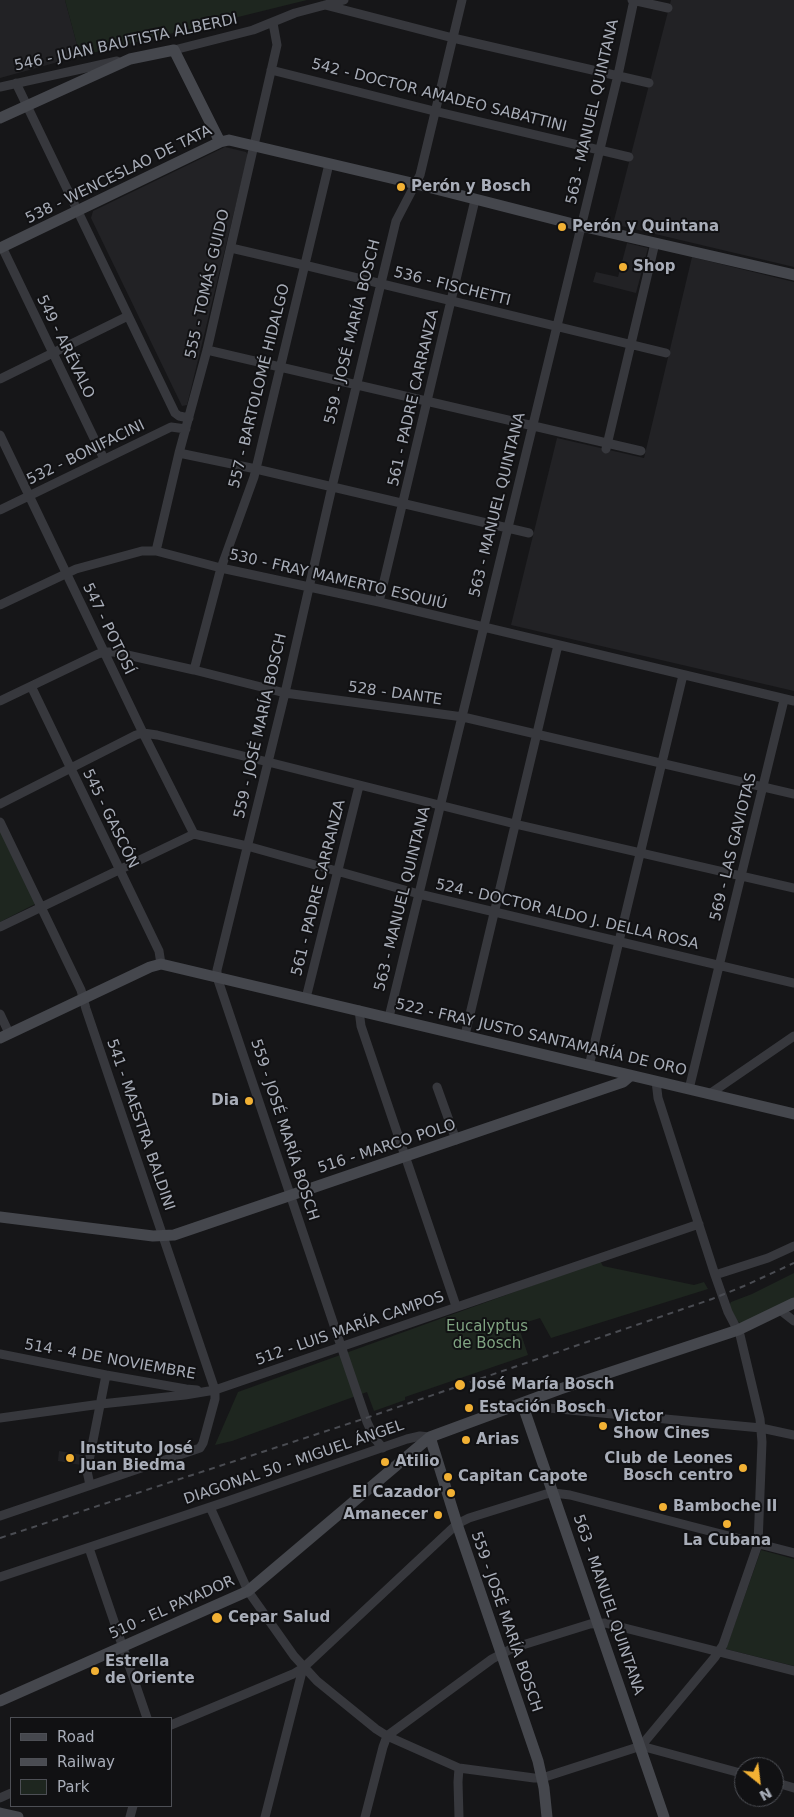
<!DOCTYPE html>
<meta charset="utf-8">
<style>
body{margin:0}
#map{position:relative;width:794px;height:1817px;overflow:hidden;background:#161618;font-family:"DejaVu Sans",sans-serif}
canvas{display:block}
.legend{position:absolute;left:10px;top:1717px;width:162px;height:90px;box-sizing:border-box;background:#111113;border:1px solid #4d4f55;margin:0;padding:6px 9px;list-style:none;font-size:15px;color:#a8adb8}
.legend li{display:flex;align-items:center;gap:10px;height:25px}
.legend b{width:25px;border:1px solid #4d4f55}
.north{position:absolute;left:734px;top:1757px;width:50px;height:50px;box-sizing:border-box;background:#111113;border:1px solid #4d4f55;border-radius:50%;rotate:151deg;font-size:14px;font-weight:700;line-height:20px;text-align:center;color:#a8adb8}
.north::after{content:'';display:block;margin:auto;width:18px;height:22px;background:#f2b134;clip-path:polygon(50% 0,100% 100%,50% 72%,0 100%)}
</style>
<div id="map">
<canvas width="794" height="1817"></canvas>
<ul class="legend">
<li><b style="height:6px;background:#45474d"></b>Road</li>
<li><b style="height:6px;background:#4a4c52"></b>Railway</li>
<li><b style="height:14px;background:#1e261f"></b>Park</li>
</ul>
<div class="north">N</div>
</div>
<script>
const ctx = document.querySelector('canvas').getContext('2d');
ctx.lineJoin = 'round';
function fillPath(path, color) {
  ctx.fillStyle = color;
  ctx.fill(path, 'evenodd');
}
function toPath(rows) {
  const path = new Path2D();
  for (const r of rows) {
    path.moveTo(r[0], r[1]);
    for (let i = 2; i < r.length; i += 2) path.lineTo(r[i], r[i + 1]);
  }
  return path;
}
function strokePath(path, color, width, dash) {
  ctx.strokeStyle = color;
  ctx.lineWidth = width;
  ctx.lineCap = dash ? 'butt' : 'round';
  ctx.setLineDash(dash || []);
  ctx.stroke(path);
}
function drawText(font, color, halo, rows, align = 'center') {
  ctx.font = font + ' "DejaVu Sans",sans-serif';
  ctx.lineWidth = 4;
  ctx.setLineDash([]);
  ctx.textBaseline = 'middle';
  ctx.strokeStyle = halo;
  ctx.fillStyle = color;
  for (const [text, x, y, turn = 0] of rows) {
    ctx.save();
    ctx.translate(x, y);
    ctx.rotate((+turn || 0) * Math.PI / 180);
    ctx.textAlign = isNaN(turn) ? turn : align;
    if (halo) ctx.strokeText(text, 0, 0);
    ctx.fillText(text, 0, 0);
    ctx.restore();
  }
}
const built = toPath([
 [0,0,65,0,80,56,0,78],
 [671,0,794,0,794,267,613,224],
 [225,147,246,152,248,155,187,405,182,406,91,218,93,211],
 [627,243,648,248,636,293,593,282,596,272,618,277],
 [692,257,794,282,794,691,511,625,557,438,644,458],
 [59,1451,83,1455,81,1465,58,1461]
]);
const green = toPath([
 [65,0,307,0,80,56],
 [0,828,37,903,0,922],
 [600,1261,603,1266,694,1285,704,1282,708,1289,551,1338,540,1318,518,1325,528,1355,405,1397,405,1400,374,1411,367,1392,232,1441,215,1445,238,1392],
 [794,1273,794,1298,741,1324,737,1321,729,1306,731,1302,752,1294],
 [761,1550,794,1559,794,1666,726,1649]
]);
const street = toPath([
 [632,0,668,8],
 [325,5,453,38,649,83],
 [174,50,253,30,295,13,344,0],
 [271,70,434,111,629,157],
 [16,83,175,413,179,416,189,418],
 [0,87,117,61],
 [2,247,104,459],
 [231,248,304,265,666,353],
 [207,350,641,451],
 [0,379,128,316],
 [0,435,143,733,194,834],
 [606,449,655,243],
 [179,453,256,469,529,533],
 [0,510,171,427,186,429],
 [156,551,179,453,207,350,277,45,273,23],
 [379,602,475,200],
 [0,605,76,569,142,551,156,551,221,568,379,602,794,701],
 [194,670,221,568,254,477,329,164],
 [31,686,159,951,161,964],
 [0,701,98,654,105,652,114,652,194,670,285,693,463,717,794,794],
 [0,804,136,735,143,733,157,735,268,762,515,824,794,888],
 [0,822,81,990,86,1009,215,1390,215,1399,203,1443,200,1448,0,1516],
 [0,927,194,834,247,846,419,894,794,983],
 [306,998,359,786],
 [359,1010,361,1026,456,1306],
 [0,1014,9,1033],
 [389,1017,618,75,634,0],
 [465,1035,558,645],
 [589,1066,683,675],
 [437,1087,456,1140],
 [689,1089,784,700],
 [711,1093,794,1036],
 [715,1275,768,1258,794,1246],
 [780,1310,794,1321],
 [0,1354,106,1375,186,1389,197,1390],
 [522,1403,538,1407,761,1428,794,1435],
 [0,1418,101,1404,185,1395,215,1390,699,1224],
 [383,1448,375,1439,367,1422,341,1346,217,977,217,970,285,693,332,487,396,221,420,175,462,0],
 [90,1485,87,1471,106,1375],
 [210,1507,248,1591,294,1656,317,1681,376,1729,387,1736,459,1768,534,1778,542,1778,641,1746,744,1774],
 [89,1548,147,1718],
 [0,1577,225,1502,407,1439,420,1436,430,1437],
 [171,1725,293,1674,303,1668,457,1524,469,1518,546,1494,554,1493,570,1495,794,1553],
 [641,1746,715,1657,723,1645,758,1544,762,1442,760,1419,740,1335,728,1312,715,1275,658,1098,656,1081],
 [459,1768,458,1782,459,1817],
 [774,1782,794,1788],
 [0,1798,11,1793],
 [130,1817,133,1806],
 [265,1817,303,1668],
 [365,1817,383,1747,387,1736,492,1659,513,1648,590,1624,605,1623,794,1671]
]);
const secondary = toPath([
 [0,118,130,59,174,50,220,142],
 [0,248,220,142,229,140,416,184,581,226,794,275],
 [0,1038,150,967,161,964,794,1114],
 [0,1217,153,1236,174,1235,623,1082,630,1076],
 [522,1403,664,1817],
 [430,1437,457,1524,538,1761,544,1788,547,1817],
 [0,1701,248,1591,430,1437,560,1389,738,1330,794,1303],
 [0,1813,18,1817]
]);
const rail = toPath([
 [0,1538,366,1418,712,1299,744,1286,794,1263]
]);
const markers = [
 [401,187,5,"#f2b134"],
 [562,227,5,"#f2b134"],
 [623,267,5,"#f2b134"],
 [249,1101,5,"#f2b134"],
 [460,1385,6,"#f2b134"],
 [469,1408,5,"#f2b134"],
 [603,1426,5,"#f2b134"],
 [466,1440,5,"#f2b134"],
 [70,1458,5,"#f2b134"],
 [385,1462,5,"#f2b134"],
 [743,1468,5,"#f2b134"],
 [448,1477,5,"#f2b134"],
 [451,1493,5,"#f2b134"],
 [663,1507,5,"#f2b134"],
 [438,1515,5,"#f2b134"],
 [727,1524,5,"#f2b134"],
 [217,1618,6,"#f2b134"],
 [95,1671,5,"#f2b134"]
];
const streetNames = [
 ["546 - JUAN BAUTISTA ALBERDI",126,43,-12],
 ["542 - DOCTOR AMADEO SABATTINI",439,96,14],
 ["563 - MANUEL QUINTANA",593,112,-77],
 ["538 - WENCESLAO DE TATA",119,175,-26],
 ["555 - TOMÁS GUIDO",208,284,-77],
 ["536 - FISCHETTI",452,287,14],
 ["559 - JOSÉ MARÍA BOSCH",353,332,-76],
 ["549 - ARÉVALO",65,347,64],
 ["557 - BARTOLOMÉ HIDALGO",260,386,-76],
 ["561 - PADRE CARRANZA",414,398,-77],
 ["532 - BONIFACINI",86,453,-26],
 ["563 - MANUEL QUINTANA",498,505,-76],
 ["530 - FRAY MAMERTO ESQUIÚ",338,580,13],
 ["547 - POTOSÍ",108,629,64],
 ["528 - DANTE",395,694,8],
 ["559 - JOSÉ MARÍA BOSCH",261,726,-77],
 ["545 - GASCÓN",110,819,64],
 ["569 - LAS GAVIOTAS",734,847,-76],
 ["561 - PADRE CARRANZA",319,888,-76],
 ["563 - MANUEL QUINTANA",403,899,-76],
 ["524 - DOCTOR ALDO J. DELLA ROSA",567,915,13],
 ["522 - FRAY JUSTO SANTAMARÍA DE ORO",541,1038,13],
 ["541 - MAESTRA BALDINI",140,1125,71],
 ["559 - JOSÉ MARÍA BOSCH",284,1130,72],
 ["516 - MARCO POLO",387,1147,-18],
 ["512 - LUIS MARÍA CAMPOS",350,1329,-19],
 ["514 - 4 DE NOVIEMBRE",110,1360,10],
 ["DIAGONAL 50 - MIGUEL ÁNGEL",294,1463,-19],
 ["563 - MANUEL QUINTANA",608,1605,71],
 ["510 - EL PAYADOR",172,1608,-24],
 ["559 - JOSÉ MARÍA BOSCH",506,1622,71]
];
const poiNames = [
 ["Perón y Bosch",411,187],
 ["Perón y Quintana",572,227],
 ["Shop",633,267],
 ["Dia",239,1101,"right"],
 ["José María Bosch",471,1385],
 ["Estación Bosch",479,1408],
 ["Victor",613,1417],
 ["Show Cines",613,1434],
 ["Arias",476,1440],
 ["Instituto José",80,1449],
 ["Juan Biedma",80,1466],
 ["Club de Leones",733,1459,"right"],
 ["Bosch centro",733,1476,"right"],
 ["Atilio",395,1462],
 ["Capitan Capote",458,1477],
 ["El Cazador",441,1493,"right"],
 ["Bamboche II",673,1507],
 ["Amanecer",428,1515,"right"],
 ["La Cubana",727,1541,"center"],
 ["Cepar Salud",228,1618],
 ["Estrella",105,1662],
 ["de Oriente",105,1679]
];
const parkNames = [
 ["Eucalyptus",487,1327],
 ["de Bosch",487,1344]
];
fillPath(built, '#222225');
fillPath(green, '#1e261f');
strokePath(street, '#37383d', 9);
strokePath(secondary, '#45474d', 11);
strokePath(rail, '#4a4c52', 2, [6, 5]);
for (const [x, y, r, color] of markers) {
  const dot = new Path2D();
  dot.arc(x, y, r, 0, 2 * Math.PI);
  ctx.fillStyle = color;
  ctx.fill(dot);
  strokePath(dot, '#111113', 2);
}
drawText('15px', '#a8adb8', '#111113', streetNames);
drawText('bold 15px', '#a8adb8', '#111113', poiNames, 'left');
drawText('15px', '#7fa381', '#111113', parkNames);
</script>
